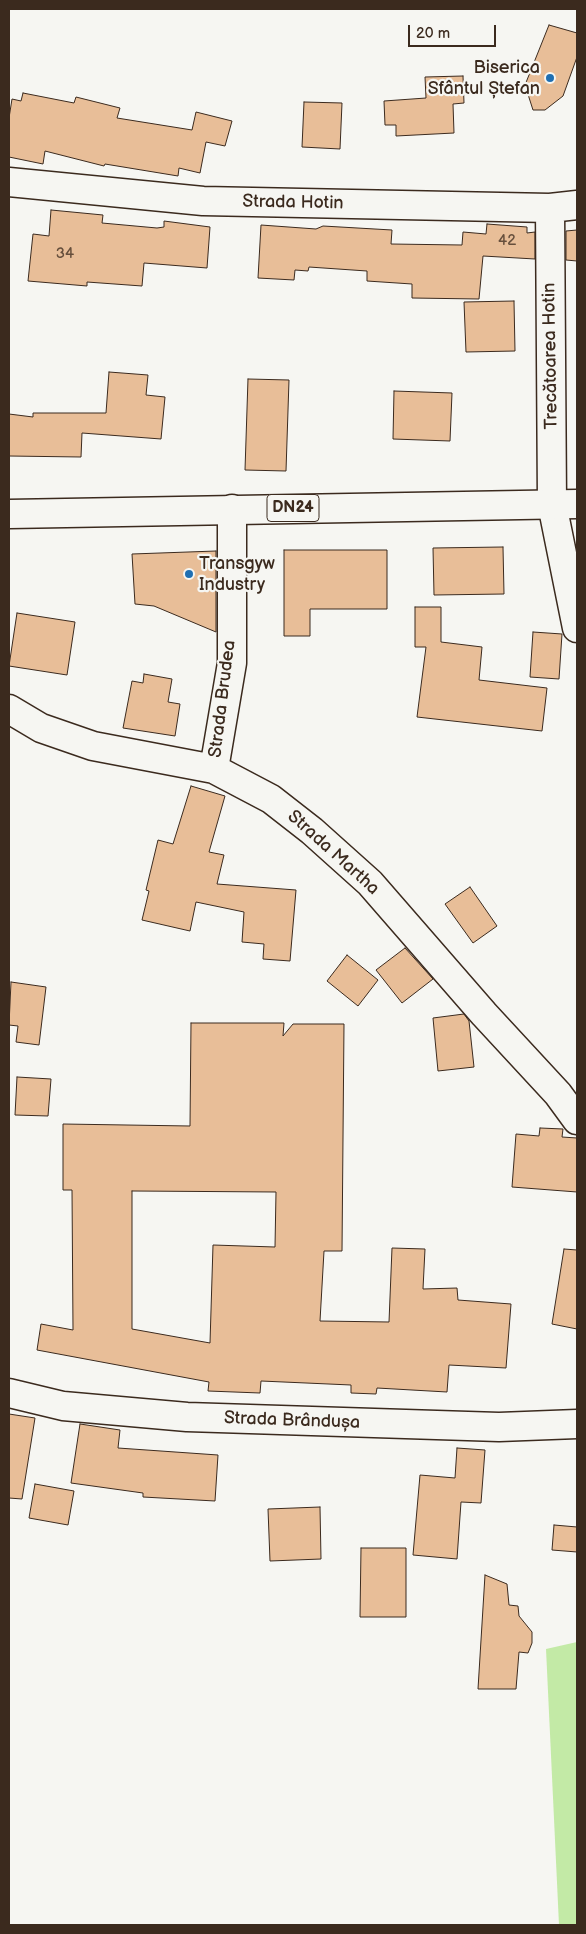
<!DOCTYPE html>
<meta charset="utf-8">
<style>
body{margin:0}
#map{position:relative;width:586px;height:1934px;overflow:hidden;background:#f6f6f2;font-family:"Balsamiq Sans",sans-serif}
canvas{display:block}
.frame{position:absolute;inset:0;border:10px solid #3b2a1e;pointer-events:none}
.scale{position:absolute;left:408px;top:25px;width:88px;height:22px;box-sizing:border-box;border:2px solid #3b2a1e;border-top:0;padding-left:6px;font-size:15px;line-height:18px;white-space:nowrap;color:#3b2a1e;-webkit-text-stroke:4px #f6f6f2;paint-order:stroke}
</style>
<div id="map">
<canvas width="586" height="1934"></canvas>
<div class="frame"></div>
<div class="scale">20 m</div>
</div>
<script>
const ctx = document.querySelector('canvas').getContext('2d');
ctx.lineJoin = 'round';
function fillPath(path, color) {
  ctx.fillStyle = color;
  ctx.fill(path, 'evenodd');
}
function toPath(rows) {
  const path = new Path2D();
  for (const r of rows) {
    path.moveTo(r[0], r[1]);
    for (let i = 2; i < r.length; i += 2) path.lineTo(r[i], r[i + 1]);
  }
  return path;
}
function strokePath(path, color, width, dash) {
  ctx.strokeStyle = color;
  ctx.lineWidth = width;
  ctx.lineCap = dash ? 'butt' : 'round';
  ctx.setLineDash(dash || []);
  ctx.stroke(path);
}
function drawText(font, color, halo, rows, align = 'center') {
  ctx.font = font + ' "Balsamiq Sans",sans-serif';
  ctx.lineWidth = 4.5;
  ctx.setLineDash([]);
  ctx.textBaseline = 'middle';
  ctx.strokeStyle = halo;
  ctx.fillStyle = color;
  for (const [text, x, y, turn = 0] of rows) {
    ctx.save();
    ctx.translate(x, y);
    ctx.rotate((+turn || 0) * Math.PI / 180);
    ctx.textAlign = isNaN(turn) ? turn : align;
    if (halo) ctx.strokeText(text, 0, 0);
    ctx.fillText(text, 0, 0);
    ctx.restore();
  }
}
const green = toPath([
 [577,1642,577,1925,559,1925,546,1649]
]);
const building = toPath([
 [549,25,577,33,577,57,563,96,545,110,533,110,525,85,549,25],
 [463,76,464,103,453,104,454,133,396,136,396,125,385,125,384,101,426,98,425,77,463,76],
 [23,93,74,103,76,97,120,108,117,118,192,130,196,112,232,121,225,146,206,142,200,173,179,168,178,176,105,164,104,166,45,151,43,164,9,157,9,118,12,99,21,101,23,93],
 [304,102,342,103,340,149,302,147,304,102],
 [51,210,103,215,102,223,157,228,164,227,164,221,210,227,207,268,144,263,142,286,87,282,87,286,28,281,33,234,49,236,51,210],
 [487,224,527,227,527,233,535,232,535,259,483,256,479,299,412,298,412,284,367,281,367,271,309,267,308,271,295,270,294,280,258,278,261,225,316,229,323,226,392,230,391,244,462,245,463,232,486,234,487,224],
 [577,230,577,261,566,260,566,231,577,230],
 [514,301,515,351,466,352,464,302,514,301],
 [109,372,148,375,146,395,165,397,161,439,82,433,81,457,9,456,9,414,33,417,33,413,106,413,109,372],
 [248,379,289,380,286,471,245,470,248,379],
 [394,391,452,393,450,441,393,439,394,391],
 [503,547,504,594,434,595,433,548,503,547],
 [284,550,387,550,387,609,310,609,310,636,284,636,284,550],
 [216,551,216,632,154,606,135,604,132,554,216,551],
 [415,607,441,607,441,642,482,647,479,680,547,688,542,731,417,717,426,647,415,647,415,607],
 [17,613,75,622,67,675,9,666,17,613],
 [533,632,562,634,559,679,530,677,533,632],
 [144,674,172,679,168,702,180,704,175,736,123,728,132,681,143,683,144,674],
 [191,786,225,796,209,852,224,855,217,884,296,890,290,961,263,959,264,944,242,942,244,912,196,902,190,931,142,920,149,891,146,890,158,840,173,844,191,786],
 [470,887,497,926,473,943,445,904,470,887],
 [405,948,433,979,402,1003,376,970,405,948],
 [347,955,378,980,358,1006,327,981,347,955],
 [11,982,46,987,39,1045,16,1042,18,1026,9,1025,11,982],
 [464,1014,469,1021,474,1067,438,1071,433,1018,464,1014],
 [191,1023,284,1023,283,1036,293,1024,344,1024,342,1251,324,1251,320,1321,389,1322,392,1248,425,1249,423,1289,457,1288,458,1300,511,1304,506,1368,449,1365,447,1392,377,1388,376,1394,351,1393,351,1385,261,1381,260,1393,208,1391,209,1382,37,1350,41,1324,73,1330,72,1190,63,1190,63,1124,190,1126,191,1023],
 [132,1191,276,1192,275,1247,213,1245,210,1343,132,1329,132,1191],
 [17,1077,51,1079,48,1116,15,1115,17,1077],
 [540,1128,563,1129,562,1137,577,1138,577,1192,512,1187,516,1134,539,1136,540,1128],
 [564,1249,577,1250,577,1329,552,1324,564,1249],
 [9,1414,35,1418,22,1499,9,1498,9,1414],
 [80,1424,120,1430,118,1448,218,1455,215,1501,143,1497,143,1493,71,1483,80,1424],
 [457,1448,485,1450,481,1503,461,1502,457,1559,413,1555,420,1475,455,1478,457,1448],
 [35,1484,74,1491,68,1525,29,1518,35,1484],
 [320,1507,321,1559,270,1561,268,1509,320,1507],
 [554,1525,577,1527,577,1552,552,1550,554,1525],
 [361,1548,406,1548,406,1617,360,1617,361,1548],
 [485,1575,507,1584,509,1605,518,1606,519,1616,532,1632,532,1643,528,1653,519,1652,516,1689,478,1689,485,1575]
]);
const minor = toPath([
 [9,182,203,201,550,208,577,205],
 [550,208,552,504,577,628],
 [9,709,41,728,93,746,214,769,271,799,312,831,370,883,484,1014,558,1094,577,1120],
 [214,769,232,663,232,509],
 [9,1393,63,1406,187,1417,499,1427,577,1424]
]);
const major = toPath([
 [9,514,577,504]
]);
const markers = [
 [550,78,5,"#1f6fb2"],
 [189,574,5,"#1f6fb2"]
];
const numberNames = [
 ["42",507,241],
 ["34",65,254]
];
const shields = [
 [293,508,52]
];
const shieldNames = [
 ["DN24",293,508]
];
const poiNames = [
 ["Biserica",540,68],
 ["Sfântul Ștefan",540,89],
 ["Transgyw",199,564,"left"],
 ["Industry",199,585,"left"]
];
const streetNames = [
 ["Strada Hotin",293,203,1],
 ["Trecătoarea Hotin",551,356,-91],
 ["Strada Brudea",223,699,-83],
 ["Strada Martha",333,853,42],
 ["Strada Brândușa",292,1421,2]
];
fillPath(green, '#c3eaa6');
fillPath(building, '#e8be98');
strokePath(building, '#3b2a1e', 1);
strokePath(minor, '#3b2a1e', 31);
strokePath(major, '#3b2a1e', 31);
strokePath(minor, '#f6f6f2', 28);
strokePath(major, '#f6f6f2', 28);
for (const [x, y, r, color] of markers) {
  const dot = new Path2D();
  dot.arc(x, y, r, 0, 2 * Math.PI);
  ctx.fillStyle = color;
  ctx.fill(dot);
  strokePath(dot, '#f6f6f2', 2);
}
drawText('15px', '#664f3c', null, numberNames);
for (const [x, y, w] of shields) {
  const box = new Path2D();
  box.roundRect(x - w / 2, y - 13.5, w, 27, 4);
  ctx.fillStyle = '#f6f6f2';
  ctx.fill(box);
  strokePath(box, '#3b2a1e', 1);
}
drawText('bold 16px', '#3b2a1e', null, shieldNames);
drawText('18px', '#3b2a1e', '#f6f6f2', poiNames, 'right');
drawText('18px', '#3b2a1e', '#f6f6f2', streetNames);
</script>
